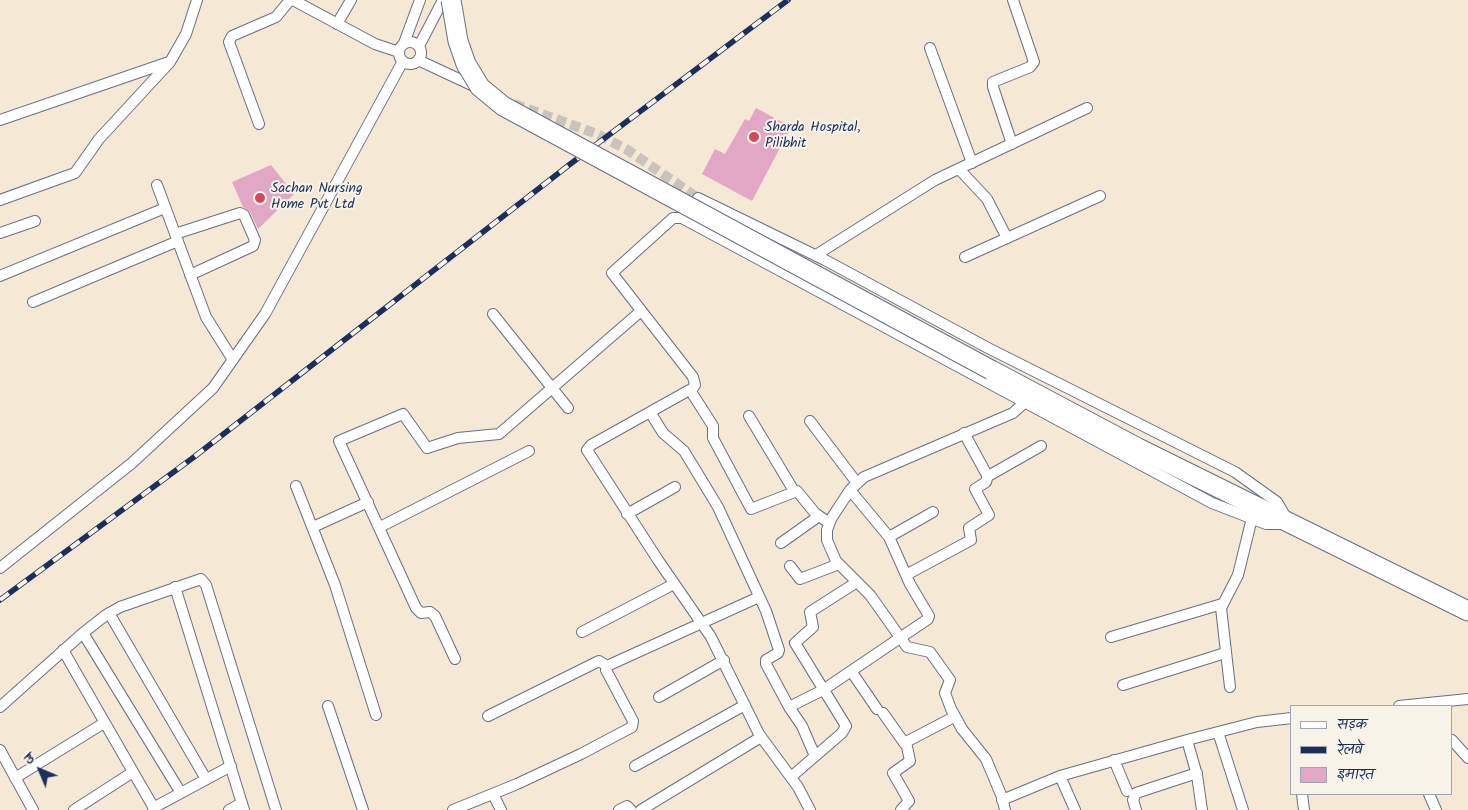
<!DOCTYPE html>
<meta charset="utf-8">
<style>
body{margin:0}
#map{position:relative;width:1468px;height:810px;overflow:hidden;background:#f5e8d4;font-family:Kalam,"Playpen Sans Deva",sans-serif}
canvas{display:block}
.legend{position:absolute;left:1290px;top:705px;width:162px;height:90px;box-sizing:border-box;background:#f7f3e8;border:1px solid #9fa5b1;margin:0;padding:6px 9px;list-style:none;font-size:15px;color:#1b2f5e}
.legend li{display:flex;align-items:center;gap:10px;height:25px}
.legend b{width:25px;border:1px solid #9fa5b1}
.north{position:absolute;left:15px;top:745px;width:50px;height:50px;-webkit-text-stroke:4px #f7f3e8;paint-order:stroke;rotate:315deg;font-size:14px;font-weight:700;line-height:20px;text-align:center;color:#1b2f5e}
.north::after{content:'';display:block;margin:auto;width:18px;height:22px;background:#1b2f5e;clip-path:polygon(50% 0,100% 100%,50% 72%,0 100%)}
</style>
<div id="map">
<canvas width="1468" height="810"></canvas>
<ul class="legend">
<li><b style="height:6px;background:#fff"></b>सड़क</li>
<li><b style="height:6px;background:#1b2f5e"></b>रेलवे</li>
<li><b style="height:14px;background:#e2a7c5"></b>इमारत</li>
</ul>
<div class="north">उ</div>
</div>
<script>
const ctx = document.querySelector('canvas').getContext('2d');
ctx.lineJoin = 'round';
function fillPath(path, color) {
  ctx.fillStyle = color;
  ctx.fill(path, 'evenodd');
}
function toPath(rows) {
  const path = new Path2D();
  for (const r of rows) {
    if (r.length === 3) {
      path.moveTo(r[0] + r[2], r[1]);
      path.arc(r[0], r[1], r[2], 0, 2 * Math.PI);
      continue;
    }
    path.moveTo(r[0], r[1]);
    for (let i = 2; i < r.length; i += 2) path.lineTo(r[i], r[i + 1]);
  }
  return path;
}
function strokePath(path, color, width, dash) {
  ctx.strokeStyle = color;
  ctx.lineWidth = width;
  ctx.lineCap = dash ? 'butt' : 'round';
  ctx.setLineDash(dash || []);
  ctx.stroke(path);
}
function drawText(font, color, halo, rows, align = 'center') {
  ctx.font = font + ' Kalam,sans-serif';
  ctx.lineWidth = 4;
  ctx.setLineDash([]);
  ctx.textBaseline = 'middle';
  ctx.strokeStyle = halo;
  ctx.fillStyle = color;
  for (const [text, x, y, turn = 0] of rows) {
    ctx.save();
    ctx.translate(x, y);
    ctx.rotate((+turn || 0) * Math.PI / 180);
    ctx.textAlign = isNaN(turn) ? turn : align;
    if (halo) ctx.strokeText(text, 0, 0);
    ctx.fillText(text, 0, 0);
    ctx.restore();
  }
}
const building = toPath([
 [756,108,791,127,752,201,702,174,715,149,725,154,745,119,749,121],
 [271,165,294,194,258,229,250,212,243,207,232,182]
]);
const streetTunnel = toPath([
 [514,104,597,134,626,149,698,198]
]);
const street = toPath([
 [293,0,375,44,399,52],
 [337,24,351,0],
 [410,53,11],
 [404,43,420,0],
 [419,46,443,0],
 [930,48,972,163],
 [418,60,478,88],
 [0,120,169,62],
 [259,124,229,42,232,36,276,17,290,0],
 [1012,144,993,87,993,82,1030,67,1034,62,1013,0],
 [959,169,987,199,1007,238],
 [157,185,206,317,233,360],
 [698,198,825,260,988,348,1235,472,1277,502,1287,519],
 [0,200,75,173,99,139,170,62,186,34,197,0],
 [0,233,35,221],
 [175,234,240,213,244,215,255,240,253,246,190,275],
 [816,255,935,180,1087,108],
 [965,257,1100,196],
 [0,276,165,208],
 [33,302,178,241],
 [493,314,568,408],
 [690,390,713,426,713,438,751,509,797,491,815,513,829,523],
 [650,412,663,433,684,451,718,507,766,611,779,650,778,653,766,660,766,664,789,707,802,726,815,756],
 [749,416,794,491],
 [810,421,857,483],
 [964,433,987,475,990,475,1041,446],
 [296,486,335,585,376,715],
 [627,514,675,487],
 [313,527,368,502],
 [380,527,529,451],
 [889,537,933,512],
 [781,543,819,516],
 [790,566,800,579,839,564],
 [0,568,132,463,213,388,265,314,403,61],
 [906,575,971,540,969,528,989,515,975,489,986,482,988,475],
 [175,587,244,810],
 [109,613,206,779],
 [582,632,674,584],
 [83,633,181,793],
 [1111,637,1222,604],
 [63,650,155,810],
 [455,659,435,616,430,612,421,613,416,608,339,441,403,414,427,448,458,438,499,434,641,311],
 [851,671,877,709],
 [1123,685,1225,653],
 [1230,687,1221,608,1238,575,1252,518],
 [659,697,724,660],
 [328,706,363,810],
 [1399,706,1468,699],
 [0,707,83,633,106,615,120,607,201,579,206,585,276,810],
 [789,707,823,690,928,619,929,616,910,584,889,537,850,490],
 [883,713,905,744],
 [488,716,599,661,607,666],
 [1218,732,1243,810],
 [1187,740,1197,775,1202,810],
 [1452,740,1468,758],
 [0,750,33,810],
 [1114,760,1127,791],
 [635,766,745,705],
 [1060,776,1075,810],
 [791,777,842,733,846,726,795,643,813,627,810,612,857,582],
 [15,778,104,723],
 [493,794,501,810],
 [1302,794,1304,810],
 [1429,794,1436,810],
 [1002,800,1060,776,1187,740,1257,722,1292,718],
 [153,808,231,766],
 [74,810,133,772],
 [229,810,242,803],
 [453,810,517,784,581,754,632,727,633,721,606,670,607,666,759,597],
 [619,810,627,806,631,810],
 [641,810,761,737],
 [810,810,798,787,759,734,711,637,658,560,587,450,591,445,693,388,695,385,693,377,612,273,673,218,682,218,1212,503,1266,524,1284,524],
 [901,810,909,801,893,773,910,761,906,742,954,717],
 [1005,810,1002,797,986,759,962,729,951,709,945,693,950,680,930,652,907,647,870,595,836,561,827,540,827,530,831,519,850,490,864,477,1013,413,1024,403],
 [1136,810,1133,800,1136,793,1197,773]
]);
const highway = toPath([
 [991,370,1138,448,1468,611]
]);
const rail = toPath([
 [0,600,194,457,569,165,788,0]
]);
const highwayBridge = toPath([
 [451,0,458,41,466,64,480,87,503,106,991,370]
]);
const markers = [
 [754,137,6,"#d1495b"],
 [260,198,6,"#d1495b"]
];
const poiNames = [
 ["Sharda Hospital,",765,129],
 ["Pilibhit",765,145],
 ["Sachan Nursing",271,190],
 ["Home Pvt Ltd",271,206]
];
fillPath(building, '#e2a7c5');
strokePath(streetTunnel, '#c9c3bc', 10, [10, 5]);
strokePath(street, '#677087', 12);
strokePath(highway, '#677087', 21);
strokePath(street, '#fff', 10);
strokePath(highway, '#fff', 19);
strokePath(rail, '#1b2f5e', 5.5);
strokePath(rail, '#f7f3e8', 4, [11]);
strokePath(highwayBridge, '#677087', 21, []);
strokePath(highwayBridge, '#fff', 19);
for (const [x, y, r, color] of markers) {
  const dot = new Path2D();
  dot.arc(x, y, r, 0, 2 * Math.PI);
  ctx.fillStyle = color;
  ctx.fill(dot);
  strokePath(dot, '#f7f3e8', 2);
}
drawText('14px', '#1b2f5e', '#f7f3e8', poiNames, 'left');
</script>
